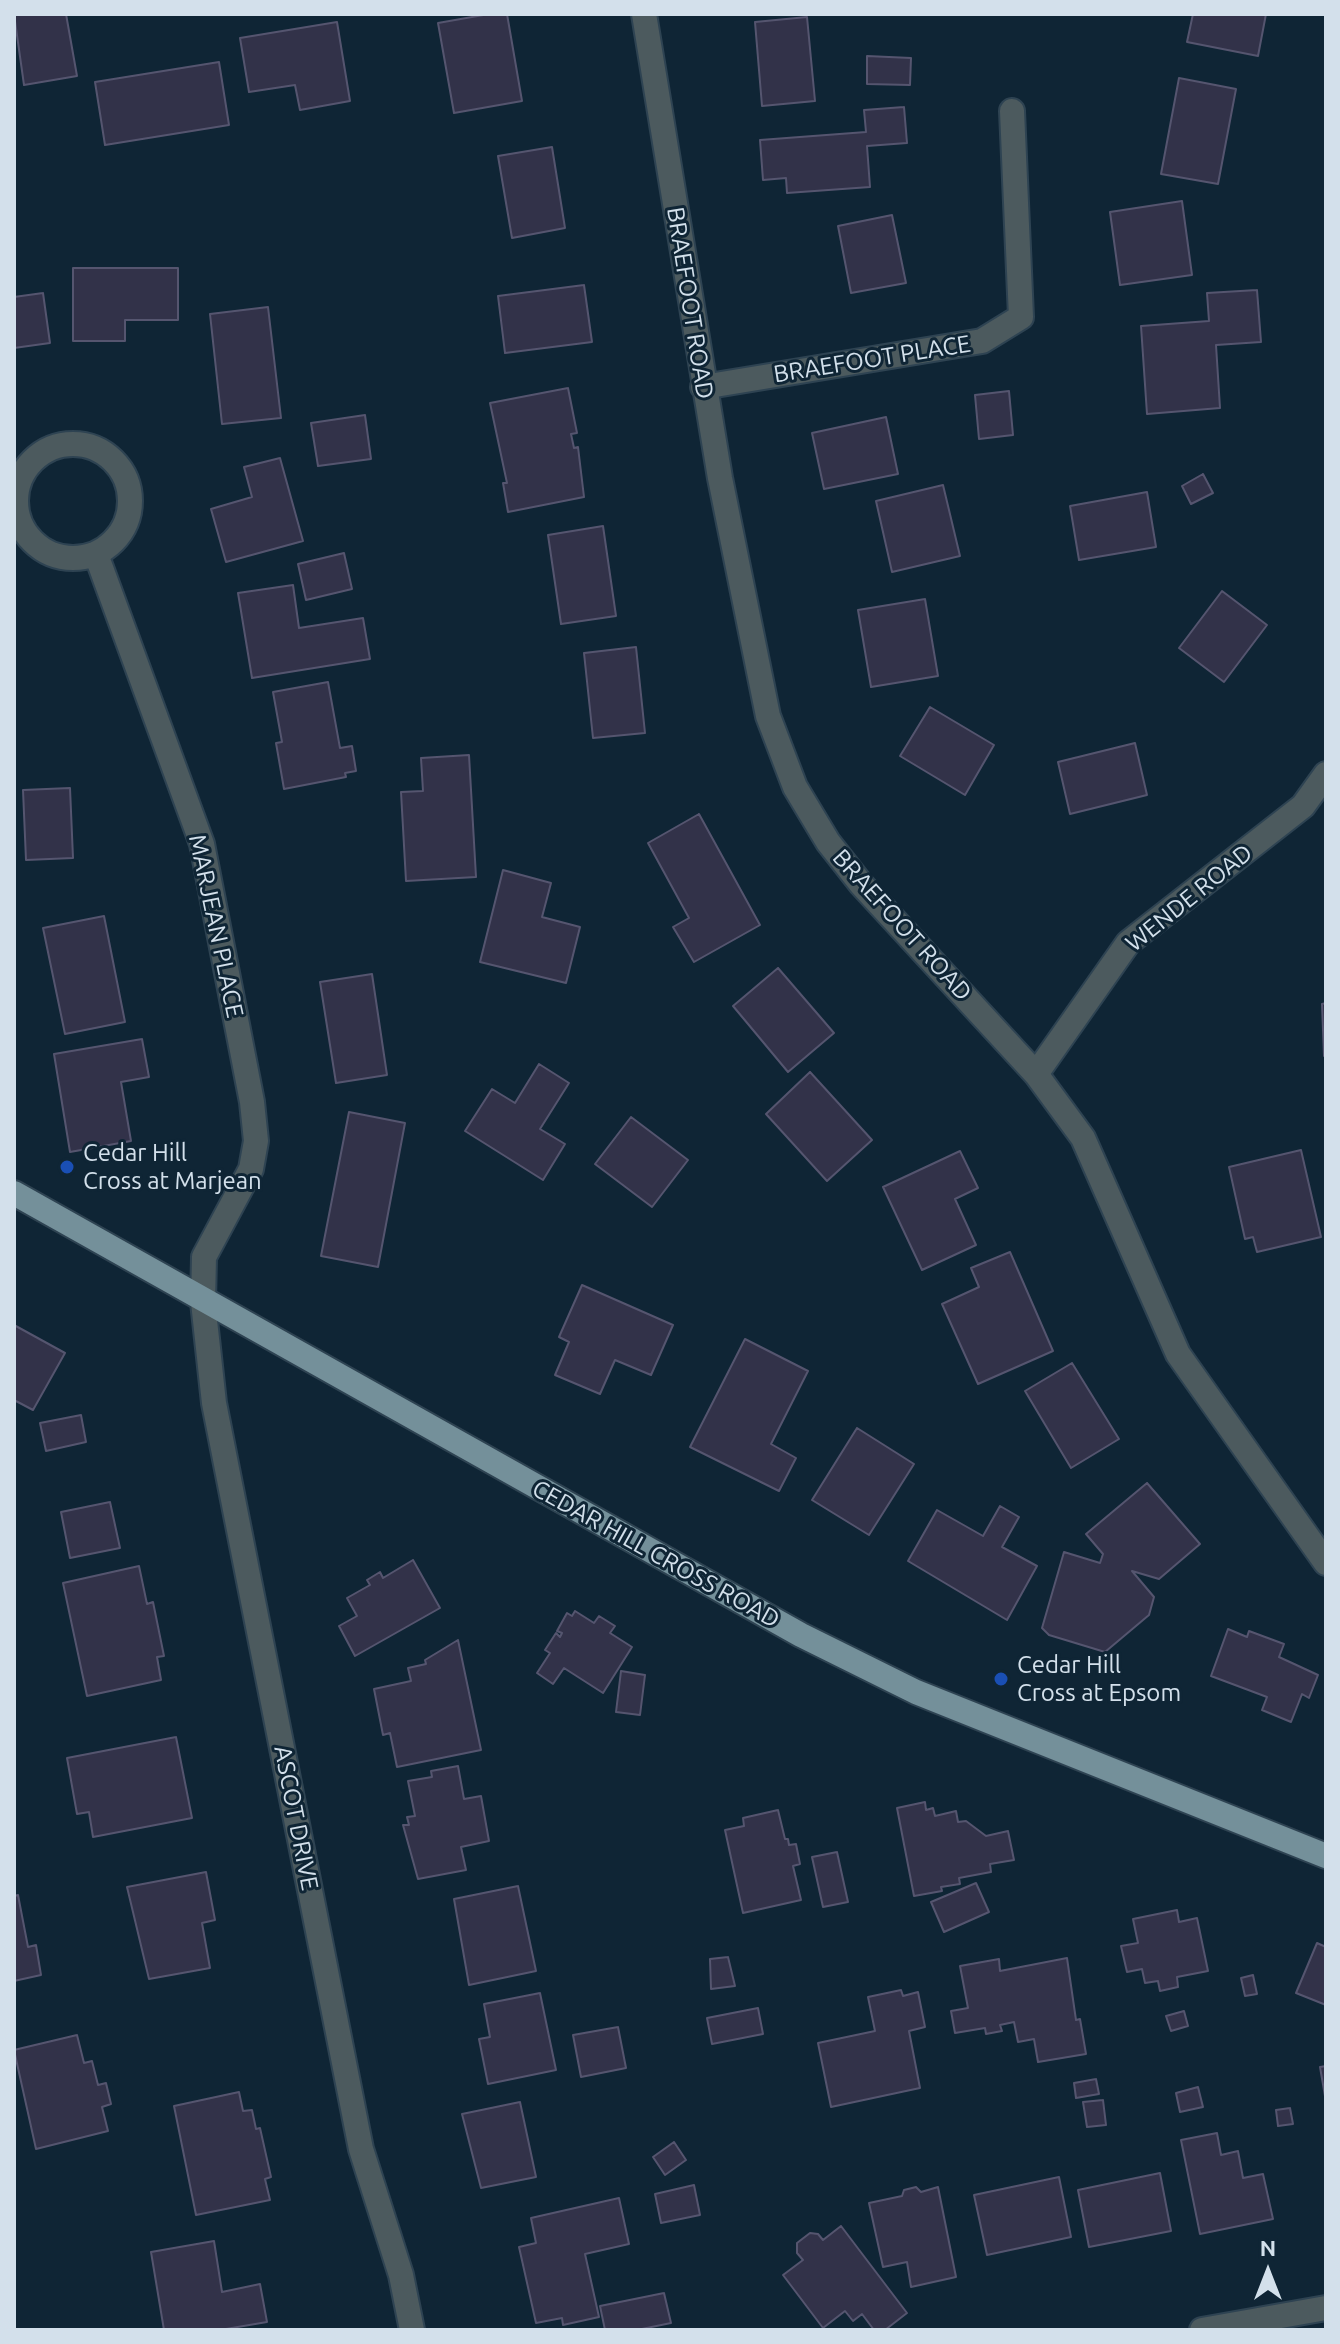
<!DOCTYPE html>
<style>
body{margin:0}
#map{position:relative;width:1340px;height:2344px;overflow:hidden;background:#0f2535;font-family:Ubuntu,sans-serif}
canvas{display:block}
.frame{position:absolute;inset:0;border:16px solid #d3e0eb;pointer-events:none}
.north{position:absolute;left:1228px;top:2232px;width:80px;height:80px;-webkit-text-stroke:6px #0f2535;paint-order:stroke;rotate:0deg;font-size:22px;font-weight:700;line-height:32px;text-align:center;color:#d3e0eb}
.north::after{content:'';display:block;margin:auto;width:28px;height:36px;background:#d3e0eb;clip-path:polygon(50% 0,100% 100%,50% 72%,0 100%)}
</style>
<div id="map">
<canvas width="1340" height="2344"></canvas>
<div class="frame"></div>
<div class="north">N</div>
</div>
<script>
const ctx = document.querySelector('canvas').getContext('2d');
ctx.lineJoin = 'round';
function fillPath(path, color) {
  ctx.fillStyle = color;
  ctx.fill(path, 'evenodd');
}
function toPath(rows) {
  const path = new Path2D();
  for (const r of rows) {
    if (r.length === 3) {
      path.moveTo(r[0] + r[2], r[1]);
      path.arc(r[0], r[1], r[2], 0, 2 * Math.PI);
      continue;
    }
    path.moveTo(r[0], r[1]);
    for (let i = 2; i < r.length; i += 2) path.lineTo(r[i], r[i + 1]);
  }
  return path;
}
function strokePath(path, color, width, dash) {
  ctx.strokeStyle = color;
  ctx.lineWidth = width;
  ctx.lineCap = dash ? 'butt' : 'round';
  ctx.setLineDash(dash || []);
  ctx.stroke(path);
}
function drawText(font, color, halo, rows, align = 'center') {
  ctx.font = font + ' Ubuntu,sans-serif';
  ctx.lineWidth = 6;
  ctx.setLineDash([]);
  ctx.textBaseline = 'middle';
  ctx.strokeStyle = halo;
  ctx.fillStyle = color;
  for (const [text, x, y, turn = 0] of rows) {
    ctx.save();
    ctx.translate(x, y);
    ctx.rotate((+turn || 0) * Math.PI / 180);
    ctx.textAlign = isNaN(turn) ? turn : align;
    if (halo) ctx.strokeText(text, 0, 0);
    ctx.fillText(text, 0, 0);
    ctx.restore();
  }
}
const building = toPath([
 [14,14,66,14,77,76,24,85,14,14],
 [489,14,507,14,522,101,454,113,438,23,489,14],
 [1193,14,1266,14,1258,56,1187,42,1193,14],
 [807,17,815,101,762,106,755,22,807,17],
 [337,22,350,101,300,110,295,85,249,92,240,38,337,22],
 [867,56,911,58,910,85,867,84,867,56],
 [219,62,229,125,105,145,95,82,219,62],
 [1179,78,1236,89,1218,184,1161,174,1179,78],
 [904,107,907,143,867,146,870,187,787,193,786,178,763,180,760,140,866,132,864,110,904,107],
 [552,147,565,228,512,238,498,156,552,147],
 [1182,201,1192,275,1120,285,1110,212,1182,201],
 [892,215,906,283,851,293,838,226,892,215],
 [73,268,178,268,178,320,125,320,125,341,73,341,73,268],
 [584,285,592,342,505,353,498,296,584,285],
 [1257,290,1261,342,1216,345,1220,408,1147,414,1141,326,1209,321,1207,293,1257,290],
 [43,293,50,343,14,348,14,297,43,293],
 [268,307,281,418,222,424,210,314,268,307],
 [568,388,577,433,571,434,574,448,578,447,584,497,508,512,503,483,507,483,490,403,568,388],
 [1009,391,1013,435,979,439,975,395,1009,391],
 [365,415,371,459,318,466,311,423,365,415],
 [886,417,898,474,824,489,812,433,886,417],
 [280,458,303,541,226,562,211,509,252,497,244,467,280,458],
 [1203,474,1213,493,1191,504,1182,486,1203,474],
 [943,485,960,556,892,572,876,501,943,485],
 [1147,492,1156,547,1079,560,1070,506,1147,492],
 [603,526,616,616,561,624,548,535,603,526],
 [344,553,352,589,306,600,298,564,344,553],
 [293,585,299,628,363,618,370,659,252,678,238,593,293,585],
 [1222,591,1267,625,1224,682,1179,648,1222,591],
 [925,599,938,676,871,687,858,610,925,599],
 [636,647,645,733,593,738,584,653,636,647],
 [328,682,340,748,352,746,356,771,345,773,346,777,284,789,276,743,282,742,273,692,328,682],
 [930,707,994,745,965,795,900,756,930,707],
 [1135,743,1147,795,1070,814,1058,762,1135,743],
 [469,755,476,877,406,881,401,792,423,791,421,758,469,755],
 [70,788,73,858,26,860,23,790,70,788],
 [699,814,760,925,694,962,673,927,689,918,648,843,699,814],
 [503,870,551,883,542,917,580,927,566,983,480,962,503,870],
 [104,916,125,1022,65,1034,43,928,104,916],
 [778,968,834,1033,788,1072,733,1006,778,968],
 [372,974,387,1075,336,1083,320,982,372,974],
 [1326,1003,1326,1056,1324,1056,1322,1004,1326,1003],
 [142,1039,149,1077,121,1082,131,1141,70,1152,54,1054,142,1039],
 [539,1064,569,1083,540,1129,565,1144,543,1180,465,1131,492,1089,515,1103,539,1064],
 [810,1072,872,1140,827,1181,766,1114,810,1072],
 [349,1112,405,1123,378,1267,321,1256,349,1112],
 [631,1117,688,1160,652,1207,595,1164,631,1117],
 [1301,1150,1321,1237,1257,1252,1253,1237,1245,1239,1229,1167,1301,1150],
 [960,1151,978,1188,955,1199,976,1245,922,1270,883,1187,960,1151],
 [1010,1252,1053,1351,978,1384,942,1304,979,1287,971,1268,1010,1252],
 [582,1285,673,1325,651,1375,615,1360,600,1394,555,1375,569,1342,559,1337,582,1285],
 [14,1325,65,1353,33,1410,14,1400,14,1325],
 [745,1339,808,1371,771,1444,796,1458,779,1491,690,1447,745,1339],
 [1072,1363,1119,1439,1071,1468,1025,1391,1072,1363],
 [81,1415,86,1442,46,1451,40,1423,81,1415],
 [857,1428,914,1464,869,1535,812,1500,857,1428],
 [1147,1483,1200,1544,1159,1579,1132,1571,1154,1597,1149,1615,1105,1652,1049,1635,1042,1628,1064,1552,1100,1563,1103,1554,1086,1534,1147,1483],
 [110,1502,120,1548,70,1558,61,1512,110,1502],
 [1000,1506,1019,1517,1002,1547,1037,1566,1007,1620,908,1561,937,1510,983,1536,1000,1506],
 [413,1560,440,1608,355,1656,339,1626,357,1616,347,1598,370,1585,367,1580,380,1572,383,1578,413,1560],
 [139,1566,147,1604,153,1602,164,1656,157,1657,161,1680,87,1696,63,1583,139,1566],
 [575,1611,594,1623,599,1616,615,1626,610,1633,632,1647,603,1693,564,1668,553,1684,537,1673,550,1653,545,1650,556,1633,560,1637,562,1633,557,1631,567,1613,572,1616,575,1611],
 [1228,1629,1247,1637,1249,1631,1284,1644,1279,1657,1318,1675,1309,1698,1302,1694,1291,1722,1262,1710,1267,1697,1211,1676,1228,1629],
 [458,1640,481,1750,397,1767,390,1733,383,1735,374,1689,411,1681,408,1668,426,1664,425,1660,458,1640],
 [621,1671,645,1675,640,1715,616,1712,621,1671],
 [176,1737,192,1818,93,1837,89,1812,77,1814,67,1758,176,1737],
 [458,1766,464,1799,481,1796,489,1841,461,1847,466,1870,418,1879,403,1825,409,1825,407,1817,415,1816,408,1781,432,1777,431,1771,458,1766],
 [925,1802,926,1810,933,1808,935,1816,956,1811,958,1822,966,1821,986,1836,1008,1831,1014,1860,990,1864,991,1872,959,1878,960,1884,941,1887,942,1891,914,1896,897,1808,925,1802],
 [778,1810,785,1839,788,1839,789,1845,796,1844,800,1864,793,1866,801,1900,743,1913,725,1830,744,1826,743,1818,778,1810],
 [837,1852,848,1902,823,1907,812,1857,837,1852],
 [206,1872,215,1920,202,1923,210,1968,149,1979,127,1887,206,1872],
 [976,1883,989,1912,944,1932,931,1902,976,1883],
 [518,1886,536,1971,469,1985,454,1899,518,1886],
 [18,1895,28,1947,36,1945,41,1975,14,1981,14,1896,18,1895],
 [1177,1910,1179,1922,1197,1918,1208,1971,1177,1977,1178,1987,1160,1991,1158,1981,1145,1983,1142,1969,1127,1972,1121,1946,1138,1943,1133,1919,1177,1910],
 [1317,1943,1326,1947,1326,2005,1296,1993,1317,1943],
 [728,1957,735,1986,711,1989,710,1959,728,1957],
 [1067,1958,1076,2020,1080,2019,1086,2054,1038,2062,1034,2039,1018,2042,1014,2022,1000,2025,1002,2031,986,2034,985,2028,955,2033,951,2011,968,2008,960,1966,999,1959,1000,1971,1067,1958],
 [1253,1975,1257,1994,1245,1996,1241,1978,1253,1975],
 [901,1990,903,1996,918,1992,925,2027,909,2031,920,2088,831,2107,818,2043,875,2031,868,1997,901,1990],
 [540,1993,556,2070,488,2084,479,2039,490,2037,484,2004,540,1993],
 [758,2008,763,2034,712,2044,707,2018,758,2008],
 [1184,2011,1188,2026,1171,2031,1166,2016,1184,2011],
 [618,2027,626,2068,581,2077,573,2035,618,2027],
 [77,2035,84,2063,92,2061,98,2085,106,2083,111,2104,102,2107,108,2131,36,2149,14,2050,77,2035],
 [1326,2066,1326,2102,1320,2067,1326,2066],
 [1096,2079,1099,2094,1076,2098,1074,2083,1096,2079],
 [1198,2087,1203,2107,1180,2112,1176,2093,1198,2087],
 [239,2092,243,2111,252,2110,256,2129,260,2128,271,2177,265,2179,270,2200,196,2215,174,2106,239,2092],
 [1103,2100,1106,2125,1087,2127,1083,2102,1103,2100],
 [520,2102,536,2177,481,2188,462,2114,520,2102],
 [1290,2108,1293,2124,1278,2126,1276,2110,1290,2108],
 [1217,2133,1221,2155,1238,2151,1243,2178,1263,2174,1273,2219,1200,2234,1181,2140,1217,2133],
 [674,2142,686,2160,665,2175,653,2157,674,2142],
 [1160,2173,1171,2231,1089,2247,1078,2190,1160,2173],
 [1059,2177,1071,2237,987,2255,974,2195,1059,2177],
 [694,2185,700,2215,661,2223,655,2194,694,2185],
 [916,2187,921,2192,938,2187,956,2277,911,2287,907,2262,883,2267,869,2203,902,2196,904,2190,916,2187],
 [619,2198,629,2244,585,2254,599,2317,563,2325,562,2318,536,2323,519,2247,536,2243,531,2218,619,2198],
 [841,2226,907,2313,885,2330,874,2330,862,2314,853,2321,845,2311,823,2328,783,2275,803,2260,797,2253,797,2243,810,2233,818,2234,823,2240,841,2226],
 [214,2241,222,2292,260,2284,267,2322,220,2330,164,2330,151,2252,214,2241],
 [664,2293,671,2323,637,2330,605,2330,600,2306,664,2293]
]);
const minor = toPath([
 [644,14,720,478,768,716,795,787,828,842,861,884,1036,1074,1083,1138,1178,1354,1326,1563],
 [703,387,982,341,1021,317,1012,111],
 [73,501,57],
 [96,554,202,844,252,1102,256,1141,251,1169,204,1257,203,1302,214,1403,361,2149,401,2275,412,2330],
 [1036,1074,1128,943,1303,806,1326,774],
 [1202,2330,1326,2308]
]);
const major = toPath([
 [14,1193,801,1635,916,1692,1326,1856]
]);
const markers = [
 [67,1167,8,"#1a4fb4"],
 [1001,1679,8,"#1a4fb4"]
];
const streetNames = [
 ["BRAEFOOT ROAD",690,303,81],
 ["BRAEFOOT PLACE",872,359,-9],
 ["WENDE ROAD",1189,898,-39],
 ["BRAEFOOT ROAD",902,925,48],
 ["MARJEAN PLACE",216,926,78],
 ["CEDAR HILL CROSS ROAD",656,1554,29],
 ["ASCOT DRIVE",296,1818,79]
];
const poiNames = [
 ["Cedar Hill",83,1153],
 ["Cross at Marjean",83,1181],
 ["Cedar Hill",1017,1665],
 ["Cross at Epsom",1017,1693]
];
fillPath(building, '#323249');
strokePath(building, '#55556f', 2);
strokePath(minor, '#2e4352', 28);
strokePath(major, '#2e4352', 28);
strokePath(minor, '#4c5a5e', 24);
strokePath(major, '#74909a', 24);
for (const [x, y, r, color] of markers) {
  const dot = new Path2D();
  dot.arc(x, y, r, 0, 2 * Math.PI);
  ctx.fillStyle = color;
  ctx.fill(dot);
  strokePath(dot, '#0f2535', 3);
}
drawText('24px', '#d3e0eb', '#0f2535', streetNames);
drawText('24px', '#d3e0eb', '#0f2535', poiNames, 'left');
</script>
